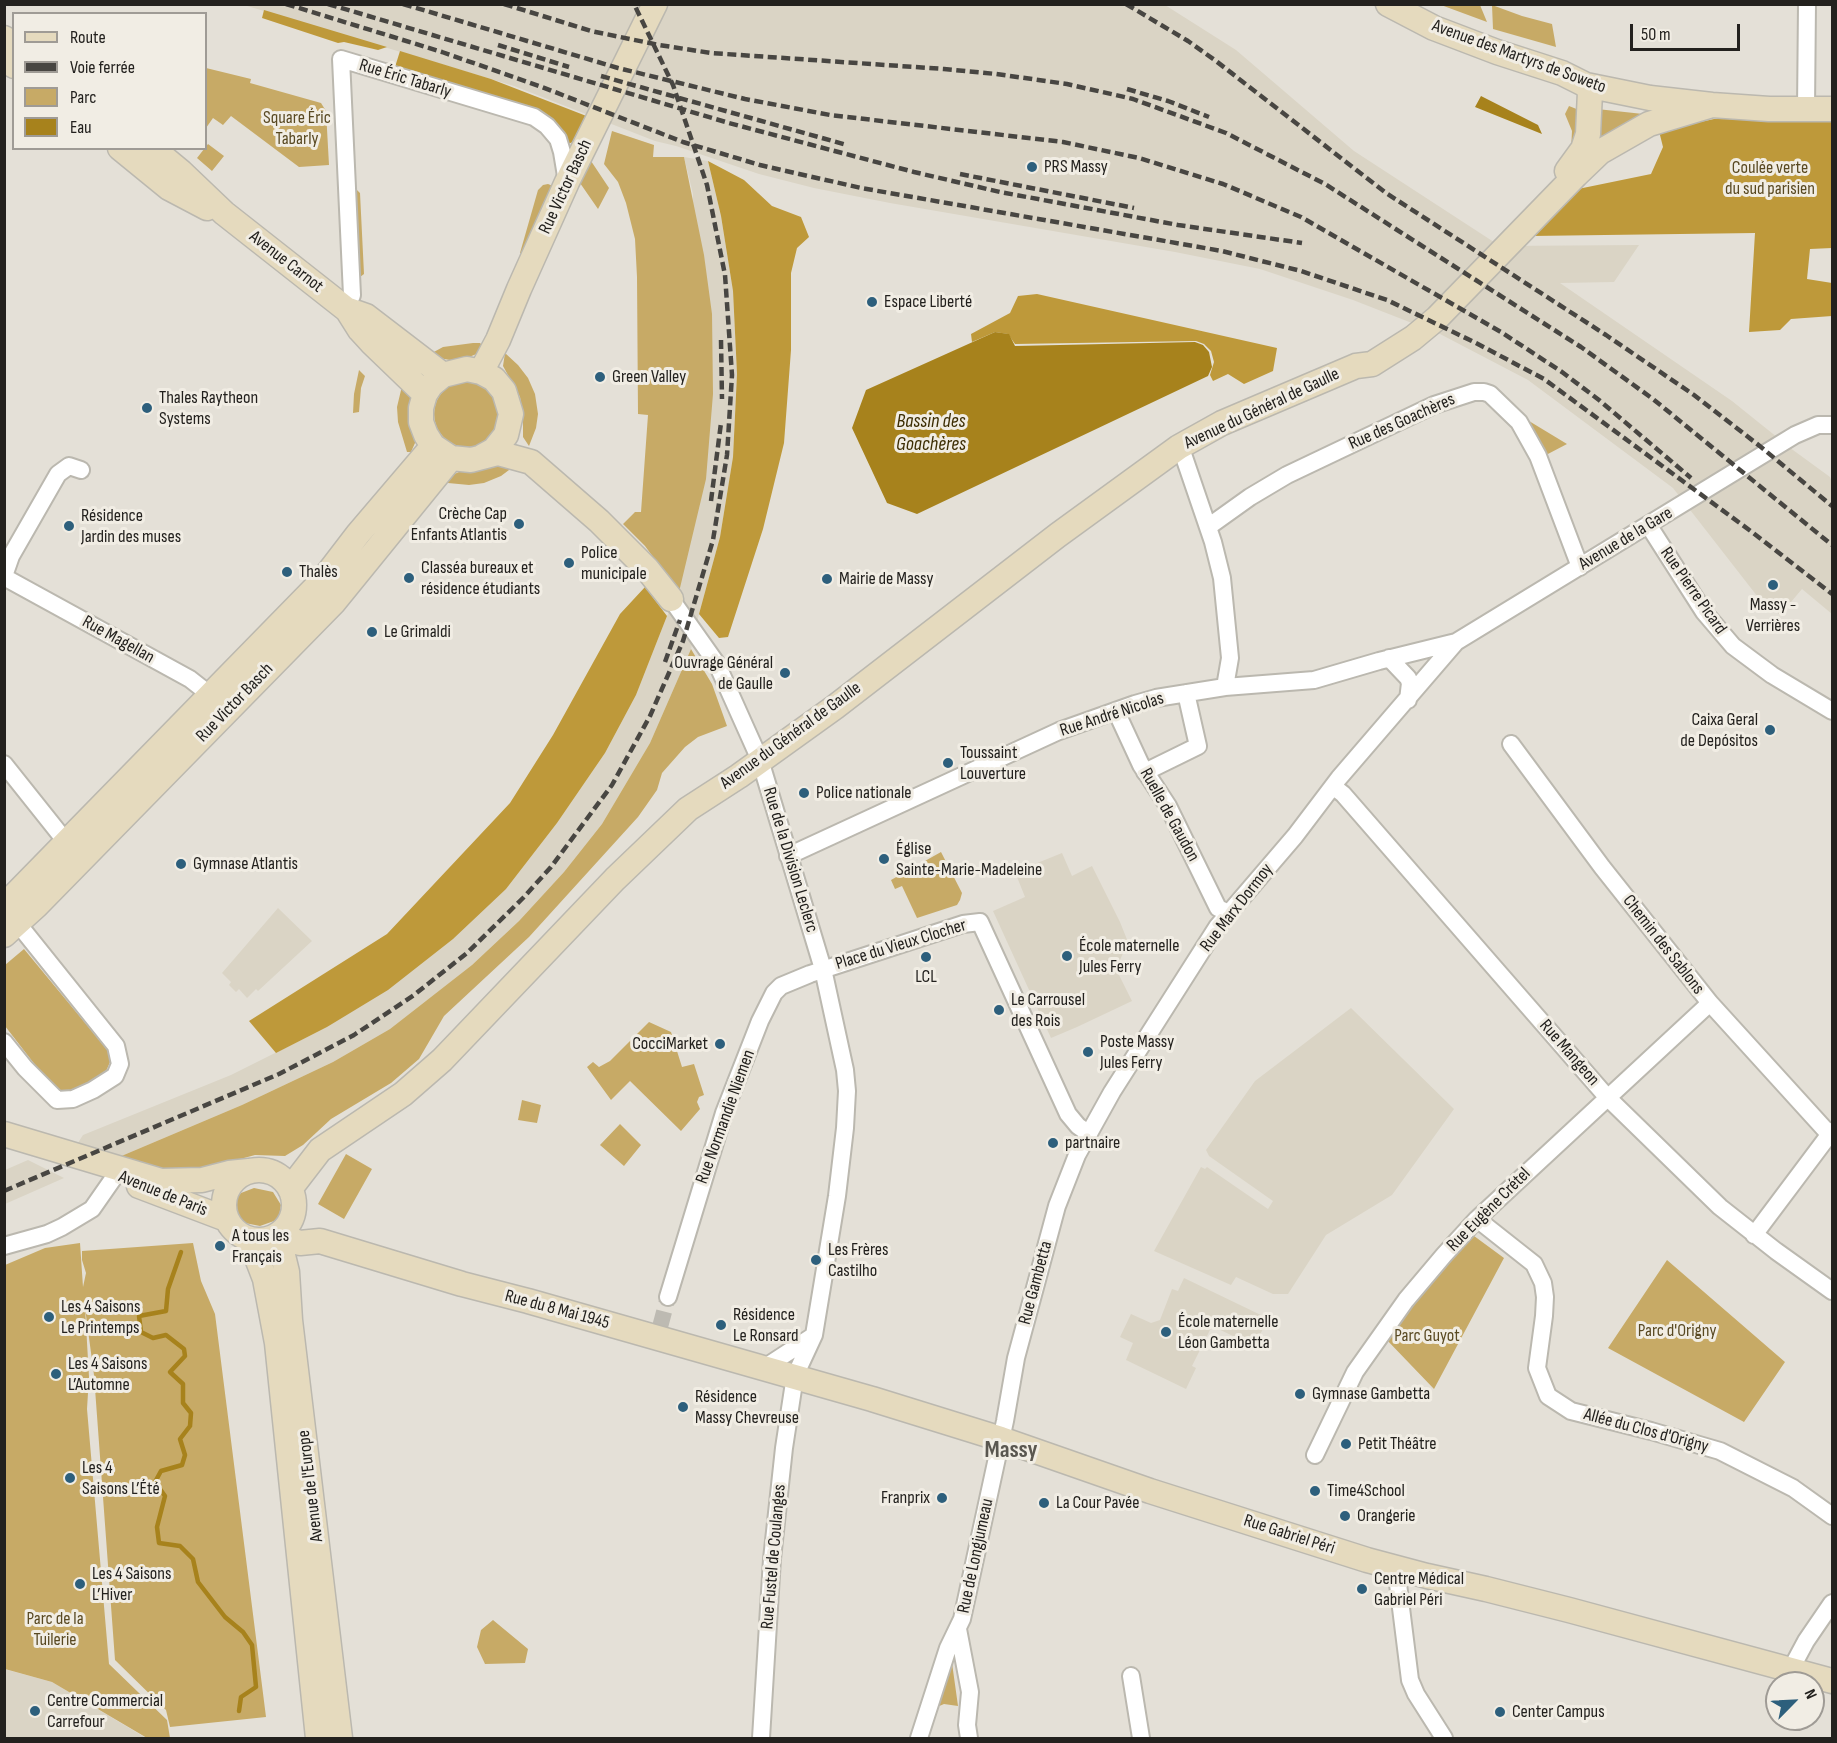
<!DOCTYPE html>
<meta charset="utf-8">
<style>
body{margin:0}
#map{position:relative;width:1837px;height:1743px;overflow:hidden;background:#e4e0d7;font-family:"Sofia Sans Condensed",sans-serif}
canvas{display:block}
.frame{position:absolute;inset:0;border:6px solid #23211e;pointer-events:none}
.legend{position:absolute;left:12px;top:12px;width:195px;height:138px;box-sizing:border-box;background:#f1ede4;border:2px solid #9f9b95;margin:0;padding:8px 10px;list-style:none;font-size:18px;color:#23211e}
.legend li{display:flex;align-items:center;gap:12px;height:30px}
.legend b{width:30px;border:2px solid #9f9b95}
.north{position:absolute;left:1765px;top:1671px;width:60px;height:60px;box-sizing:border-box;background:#f1ede4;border:2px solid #9f9b95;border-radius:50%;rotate:66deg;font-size:16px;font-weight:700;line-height:24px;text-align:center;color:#23211e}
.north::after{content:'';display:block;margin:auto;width:21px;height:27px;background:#2d5f7c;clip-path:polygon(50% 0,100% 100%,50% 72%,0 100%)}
.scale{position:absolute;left:1630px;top:24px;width:110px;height:27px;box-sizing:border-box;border:3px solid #23211e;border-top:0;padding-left:8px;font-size:18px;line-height:21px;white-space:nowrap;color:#23211e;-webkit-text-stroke:4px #f1ede4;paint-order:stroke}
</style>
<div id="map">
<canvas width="1837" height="1743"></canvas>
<div class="frame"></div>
<ul class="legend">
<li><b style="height:8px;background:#e5dabe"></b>Route</li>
<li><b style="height:8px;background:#484642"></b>Voie ferrée</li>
<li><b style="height:16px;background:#c7aa66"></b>Parc</li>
<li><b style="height:16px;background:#a7821c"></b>Eau</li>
</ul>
<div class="north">N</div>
<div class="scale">50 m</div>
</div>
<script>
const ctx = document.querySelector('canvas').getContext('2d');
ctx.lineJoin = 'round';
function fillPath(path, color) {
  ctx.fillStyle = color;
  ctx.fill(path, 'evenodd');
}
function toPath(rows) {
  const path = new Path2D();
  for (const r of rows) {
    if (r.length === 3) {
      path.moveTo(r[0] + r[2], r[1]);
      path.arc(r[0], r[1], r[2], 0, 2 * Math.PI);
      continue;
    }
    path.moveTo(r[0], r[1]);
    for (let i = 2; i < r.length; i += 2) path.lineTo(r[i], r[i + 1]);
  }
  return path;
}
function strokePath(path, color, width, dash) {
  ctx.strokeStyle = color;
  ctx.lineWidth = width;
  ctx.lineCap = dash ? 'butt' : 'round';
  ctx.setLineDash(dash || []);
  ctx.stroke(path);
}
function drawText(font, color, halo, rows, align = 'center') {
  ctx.font = font + ' "Sofia Sans Condensed",sans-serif';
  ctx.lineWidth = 6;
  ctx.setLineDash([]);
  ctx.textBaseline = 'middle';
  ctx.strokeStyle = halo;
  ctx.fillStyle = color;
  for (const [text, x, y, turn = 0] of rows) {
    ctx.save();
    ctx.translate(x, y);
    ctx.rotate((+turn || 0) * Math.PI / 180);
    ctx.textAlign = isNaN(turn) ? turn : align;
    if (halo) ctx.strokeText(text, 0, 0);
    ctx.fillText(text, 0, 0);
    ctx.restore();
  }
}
const built = toPath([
 [244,5,1165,5,1236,50,1354,151,1500,246,1639,245,1614,282,1560,283,1732,401,1793,450,1830,477,1832,482,1832,614,1802,589,1780,615,1772,608,1768,610,1673,488,1528,380,1440,334,1353,300,1260,269,1175,252,890,203,814,188,759,174,676,146,655,141,514,86],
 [684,157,708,161,721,216,733,291,737,374,733,457,720,537,699,614,691,649,650,743,602,824,564,872,519,921,472,965,390,1029,333,1062,242,1105,112,1160,76,1146,83,1135,231,1075,327,1027,506,889,557,823,605,753,636,695,667,616,679,592,693,194],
 [1062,853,1072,876,1092,866,1120,922,1128,942,1116,969,1132,1001,1077,1027,1051,1038,993,911,1025,897,1015,872],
 [278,908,312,941,258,991,256,989,247,998,239,989,236,992,229,985,231,982,222,973],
 [1351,1008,1454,1109,1392,1195,1326,1235,1288,1294,1273,1294,1236,1277,1231,1285,1154,1251,1201,1167,1205,1169,1207,1167,1268,1209,1273,1201,1209,1156,1206,1150,1255,1081],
 [28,1160,64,1178,5,1204,5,1170],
 [1184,1278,1265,1317,1261,1325,1264,1327,1254,1346,1212,1326,1192,1366,1196,1368,1186,1389,1126,1360,1133,1343,1120,1337,1131,1314,1151,1323,1160,1320,1172,1289,1178,1291],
 [4,1669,52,1682,146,1738,5,1738]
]);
const green = toPath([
 [1441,5,1480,5,1487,22],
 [1492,5,1522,16,1552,24,1556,47,1493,29],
 [206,68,251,79,250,83,321,103,326,111,329,165,299,167,231,116,223,125,213,118,206,128],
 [1569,106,1579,110,1583,119,1571,151,1572,131,1565,114],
 [1597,109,1643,114,1642,122,1589,143],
 [612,131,654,145,653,157,684,157,704,255,712,314,713,394,706,479,679,592,645,546,623,524,635,512,641,512,648,415,638,414,637,277,635,239,626,203,618,182,604,164],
 [208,144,224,156,212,171,197,158],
 [591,161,609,188,598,209,580,183],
 [548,184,553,186,526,252,522,254,520,253,538,190,543,185],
 [355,188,360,193,364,274,360,277],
 [473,343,480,343,483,346,479,353,469,357,450,360,433,357,432,353,443,347],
 [505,353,518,365,528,378,535,394,538,414,536,428,529,446,523,437,523,415,520,397,503,366],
 [359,370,365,376,361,388,359,412,353,413,354,394],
 [467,414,33],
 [402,386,410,388,416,430,415,443,411,452,407,452,398,422,397,407],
 [1529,421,1567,444,1546,455,1531,428],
 [496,462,513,467,501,476,484,483,469,485,448,483,447,481,450,476,459,472],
 [691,649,712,684,727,726,698,737,685,747,662,773,657,790,638,817,529,937,444,1016,419,1059,391,1083,331,1119,303,1145,285,1156,255,1155,200,1170,152,1169,112,1160,242,1105,333,1062,390,1029,472,965,519,921,564,872,602,824,650,743],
 [941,852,962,893,960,900,957,905,917,918,902,886,895,889,891,880],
 [24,949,110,1053,110,1062,104,1076,87,1085,68,1092,53,1088,5,1026,5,965],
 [649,1022,671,1032,682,1067,694,1064,704,1095,699,1097,697,1102,700,1109,681,1131,630,1081,611,1100,587,1067,593,1062,599,1067,610,1061],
 [522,1100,541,1105,537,1123,518,1120],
 [620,1124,641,1145,624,1166,600,1145],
 [346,1154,372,1169,344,1219,318,1204],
 [254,1188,273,1192,281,1205,279,1216,274,1221,260,1226,245,1223,236,1212,236,1199,241,1193],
 [1470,1233,1504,1258,1434,1389,1385,1338],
 [80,1243,83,1287,86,1273,82,1260,82,1251,193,1243,201,1281,215,1314,266,1717,170,1727,166,1710,115,1660,94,1375,85,1308,89,1377,87,1409,109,1664,167,1720,170,1738,147,1738,52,1682,5,1669,5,1265,45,1248],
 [1667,1260,1785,1362,1744,1422,1608,1348],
 [493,1620,528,1649,525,1663,485,1664,477,1647,481,1630],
 [952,1663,958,1706,944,1704,937,1707]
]);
const forest = toPath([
 [264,10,387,47,378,50,344,42,338,43,262,18],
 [400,51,491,79,589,117,579,144,573,142,565,145,562,133,395,67],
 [1714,119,1832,120,1832,248,1810,249,1807,279,1832,283,1832,316,1791,319,1780,330,1749,332,1755,233,1530,236,1578,189,1651,174,1663,147,1659,131],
 [708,161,744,180,772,206,801,217,809,237,797,248,791,273,791,350,784,443,763,529,728,637,719,638,699,614,720,537,733,457,737,374,733,291,721,216],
 [1037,294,1277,348,1273,371,1244,384,1228,374,1213,381,1210,375,1214,362,1211,351,1204,344,1196,341,1015,344,1008,334,995,332,972,342,971,334,1010,313,1018,296],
 [645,587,667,616,636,695,605,753,557,823,506,889,453,939,388,990,327,1027,276,1053,249,1021,387,934,510,803,553,735,620,614]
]);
const water = toPath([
 [1481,96,1538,125,1542,134,1475,107],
 [995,332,1009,334,1015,346,1195,342,1203,345,1209,352,1212,367,1208,376,917,514,887,503,852,428,866,390]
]);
const stream = toPath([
 [181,1252,168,1289,166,1311,139,1316,141,1332,153,1338,166,1335,184,1349,185,1356,170,1372,183,1384,183,1403,191,1413,190,1426,180,1439,185,1455,182,1465,161,1471,155,1482,165,1496,157,1527,159,1543,180,1546,193,1559,198,1582,225,1617,243,1632,252,1645,256,1687,241,1697,239,1711]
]);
const streetTunnel = toPath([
 [660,1327,668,1297]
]);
const street = toPath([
 [1806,109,1807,4],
 [346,309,352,295,341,59,534,117,547,126,558,139,562,152,567,182],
 [1184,457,1213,542,1222,578,1230,658,1225,687],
 [1649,526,1704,612,1733,646,1772,675,1832,711],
 [1208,527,1250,497,1287,475,1434,405,1474,392,1484,392,1490,394,1519,422,1538,456,1580,567],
 [4,576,11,556,58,474,69,466,81,470],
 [4,577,190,679,218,701],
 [671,599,717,664,760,760,823,969,845,1070,847,1091,845,1128,837,1196,814,1335,795,1376,784,1448,772,1559,761,1738],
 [1389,658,1408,678,1410,683,1408,700],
 [1116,711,1141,765,1168,806,1218,908,1229,913],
 [1511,744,1602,867,1710,1003,1830,1135],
 [4,764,67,843],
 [1145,772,1198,746,1186,693],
 [1334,787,1343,794,1607,1097,1720,1207,1776,1251,1832,1291],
 [788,856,1059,731,1135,704,1156,698,1225,687,1314,680,1379,661,1456,642,1795,435,1818,425,1832,425],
 [4,1042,25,1068,57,1100,73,1099,93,1090,115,1076,120,1064,116,1046,11,915],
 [1477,1219,1534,1264,1543,1283,1545,1297,1544,1316,1537,1368,1548,1396,1571,1411,1651,1431,1720,1451,1793,1488,1832,1516],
 [1754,1235,1832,1131],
 [4,1246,47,1234,62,1227,92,1209,115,1176],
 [668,1297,724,1113,760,1021,774,993,781,986,810,974,963,924,980,922,1068,1114,1078,1126,1088,1133],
 [764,1368,813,1336],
 [1315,1455,1355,1372,1406,1300,1444,1255,1477,1219,1710,1003],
 [1396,1568,1410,1680,1416,1694,1444,1738],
 [958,1629,970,1692,967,1725,969,1738],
 [1791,1669,1806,1641,1832,1603],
 [1131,1676,1141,1738],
 [919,1738,948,1648,962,1619,1005,1421,1016,1358,1057,1206,1077,1155,1112,1092,1217,927,1295,836,1339,778,1456,642]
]);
const secondary = toPath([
 [1388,4,1434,28,1497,52,1562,73,1586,85,1650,98,1712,105,1769,109,1832,109],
 [4,38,14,44],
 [4,59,14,66],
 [120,148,169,188,207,208],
 [152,148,181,172,224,213,346,309,366,316,443,375],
 [1567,171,1583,149,1588,134,1590,92,1586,85],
 [348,311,360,330,371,342,425,394],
 [481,372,498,340,519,289,567,182,655,4],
 [483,456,494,450,506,435,511,414,504,391,494,379,481,372,467,369,443,375,431,385,425,394,421,408,421,422,426,435,433,446,451,458,471,460,498,453,531,462,599,521,647,569,671,599],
 [4,906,322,581,358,534,433,446],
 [4,935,36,906,334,602,451,458],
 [4,1134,161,1181,202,1180,229,1173,249,1171],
 [259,1205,35],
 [139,1186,226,1219],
 [290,1189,320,1150,403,1094,442,1060,615,879,688,809,739,776,835,707,1058,535,1179,447,1222,423,1356,366,1372,364,1413,338,1437,318,1576,175,1600,152,1649,124,1712,105],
 [278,1235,300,1243,320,1241,462,1284,528,1301,872,1399,1001,1439,1150,1491,1367,1560,1427,1576,1486,1589,1569,1610,1832,1681],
 [278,1235,287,1272,290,1320,340,1738],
 [250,1240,265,1279,277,1343,318,1738]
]);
const rail = toPath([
 [286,4,442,52,542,87,683,142,760,165,861,188,1222,251,1301,271,1387,300,1476,343,1544,379,1752,532,1832,594],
 [328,4,729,123,914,172,1000,192,1178,225,1302,243],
 [403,4,618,68,745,99,830,115,1063,142,1139,158,1223,184,1301,217,1501,332,1562,372,1599,400,1691,478],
 [504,4,591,31,659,45,711,53,944,69,996,74,1067,84,1133,99,1226,133,1325,184,1581,347,1653,399,1832,545],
 [1126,4,1188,41,1216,61,1386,193,1606,335,1694,395,1761,447,1832,506],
 [498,45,569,67],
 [601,76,847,145],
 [1127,89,1168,101,1209,117],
 [960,174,1134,208],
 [721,340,722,399],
 [711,501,721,423],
 [665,662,680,620],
 [4,1191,279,1074,354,1035,414,995,467,953,523,898,551,867,612,785,650,716,683,641,713,540,727,455,732,375,725,275,707,185,673,85,634,4]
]);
const markers = [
 [1032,167,6,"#2d5f7c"],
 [872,302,6,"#2d5f7c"],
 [600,377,6,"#2d5f7c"],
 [147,408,6,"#2d5f7c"],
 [519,524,6,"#2d5f7c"],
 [69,526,6,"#2d5f7c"],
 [569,563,6,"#2d5f7c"],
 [287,572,6,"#2d5f7c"],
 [409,578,6,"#2d5f7c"],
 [827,579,6,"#2d5f7c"],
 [1773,585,6,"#2d5f7c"],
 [372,632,6,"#2d5f7c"],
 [785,673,6,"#2d5f7c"],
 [1770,730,6,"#2d5f7c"],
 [948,763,6,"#2d5f7c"],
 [804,793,6,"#2d5f7c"],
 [884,859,6,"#2d5f7c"],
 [181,864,6,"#2d5f7c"],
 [1067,956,6,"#2d5f7c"],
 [926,957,6,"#2d5f7c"],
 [999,1010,6,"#2d5f7c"],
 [720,1044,6,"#2d5f7c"],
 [1088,1052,6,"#2d5f7c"],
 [1053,1143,6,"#2d5f7c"],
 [220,1246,6,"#2d5f7c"],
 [816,1260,6,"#2d5f7c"],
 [49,1317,6,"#2d5f7c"],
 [721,1325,6,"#2d5f7c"],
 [1166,1332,6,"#2d5f7c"],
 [56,1374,6,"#2d5f7c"],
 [1300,1394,6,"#2d5f7c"],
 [683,1407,6,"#2d5f7c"],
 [1346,1444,6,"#2d5f7c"],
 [70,1478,6,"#2d5f7c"],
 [1315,1491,6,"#2d5f7c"],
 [942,1498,6,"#2d5f7c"],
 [1044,1503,6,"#2d5f7c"],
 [1345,1516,6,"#2d5f7c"],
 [80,1584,6,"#2d5f7c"],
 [1362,1589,6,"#2d5f7c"],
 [35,1711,6,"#2d5f7c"],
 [1500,1712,6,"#2d5f7c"]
];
const streetNames = [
 ["Avenue des Martyrs de Soweto",1519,57,20],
 ["Rue Éric Tabarly",405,79,17],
 ["Rue Victor Basch",566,187,-65],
 ["Avenue Carnot",286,262,38],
 ["Avenue du Général de Gaulle",1262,409,-25],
 ["Rue des Goachères",1402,422,-24],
 ["Avenue de la Gare",1626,539,-31],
 ["Rue Pierre Picard",1693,591,55],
 ["Rue Magellan",118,640,29],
 ["Rue Victor Basch",235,703,-46],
 ["Rue André Nicolas",1112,715,-18],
 ["Avenue du Général de Gaulle",791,736,-36],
 ["Ruelle de Gaudon",1169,815,61],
 ["Rue de la Division Leclerc",790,860,73],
 ["Rue Marx Dormoy",1237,908,-52],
 ["Place du Vieux Clocher",901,945,-17],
 ["Chemin des Sablons",1663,945,52],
 ["Rue Mangeon",1569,1053,49],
 ["Rue Normandie Niemen",726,1117,-70],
 ["Avenue de Paris",163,1194,22],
 ["Rue Eugène Crétel",1489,1210,-45],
 ["Rue Gambetta",1036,1283,-75],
 ["Rue du 8 Mai 1945",557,1310,15],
 ["Allée du Clos d'Origny",1646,1431,15],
 ["Avenue de l'Europe",311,1486,-97],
 ["Rue Gabriel Péri",1289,1535,18],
 ["Rue de Longjumeau",976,1556,-78],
 ["Rue Fustel de Coulanges",774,1557,-85]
];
const parkNames = [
 ["Square Éric",297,118],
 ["Tabarly",297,139],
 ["Coulée verte",1770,168],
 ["du sud parisien",1770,189],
 ["Parc d'Origny",1677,1331],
 ["Parc Guyot",1427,1336],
 ["Parc de la",55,1619],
 ["Tuilerie",55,1640]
];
const poiNames = [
 ["PRS Massy",1044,167],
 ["Espace Liberté",884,302],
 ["Green Valley",612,377],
 ["Thales Raytheon",159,398],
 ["Systems",159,419],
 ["Crèche Cap",507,514,"right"],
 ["Enfants Atlantis",507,535,"right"],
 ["Résidence",81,516],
 ["Jardin des muses",81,537],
 ["Police",581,553],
 ["municipale",581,574],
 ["Classéa bureaux et",421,568],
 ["résidence étudiants",421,589],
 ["Thalès",299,572],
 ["Mairie de Massy",839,579],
 ["Massy -",1773,605,"center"],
 ["Verrières",1773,626,"center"],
 ["Le Grimaldi",384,632],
 ["Ouvrage Général",773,663,"right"],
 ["de Gaulle",773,684,"right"],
 ["Caixa Geral",1758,720,"right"],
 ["de Depósitos",1758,741,"right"],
 ["Toussaint",960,753],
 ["Louverture",960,774],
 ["Police nationale",816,793],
 ["Église",896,849],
 ["Sainte-Marie-Madeleine",896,870],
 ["Gymnase Atlantis",193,864],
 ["École maternelle",1079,946],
 ["Jules Ferry",1079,967],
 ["LCL",926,977,"center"],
 ["Le Carrousel",1011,1000],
 ["des Rois",1011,1021],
 ["Poste Massy",1100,1042],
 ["Jules Ferry",1100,1063],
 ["CocciMarket",708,1044,"right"],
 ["partnaire",1065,1143],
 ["A tous les",232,1236],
 ["Français",232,1257],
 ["Les Frères",828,1250],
 ["Castilho",828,1271],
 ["Les 4 Saisons",61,1307],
 ["Le Printemps",61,1328],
 ["Résidence",733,1315],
 ["Le Ronsard",733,1336],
 ["École maternelle",1178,1322],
 ["Léon Gambetta",1178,1343],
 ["Les 4 Saisons",68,1364],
 ["L’Automne",68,1385],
 ["Gymnase Gambetta",1312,1394],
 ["Résidence",695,1397],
 ["Massy Chevreuse",695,1418],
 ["Petit Théâtre",1358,1444],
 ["Les 4",82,1468],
 ["Saisons L’Été",82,1489],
 ["Time4School",1327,1491],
 ["Franprix",930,1498,"right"],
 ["La Cour Pavée",1056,1503],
 ["Orangerie",1357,1516],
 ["Les 4 Saisons",92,1574],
 ["L’Hiver",92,1595],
 ["Centre Médical",1374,1579],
 ["Gabriel Péri",1374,1600],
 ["Centre Commercial",47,1701],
 ["Carrefour",47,1722],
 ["Center Campus",1512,1712]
];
const waterNames = [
 ["Bassin des",931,422],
 ["Goachères",931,445]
];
const districtNames = [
 ["Massy",1011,1451]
];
fillPath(built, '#dad4c5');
fillPath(green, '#c7aa66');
fillPath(forest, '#be993a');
fillPath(water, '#a7821c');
strokePath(stream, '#a7821c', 4.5);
strokePath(streetTunnel, '#bdbab2', 16, [16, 8]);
strokePath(street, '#bbb8af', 20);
strokePath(secondary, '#bbb8af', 27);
strokePath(street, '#fff', 16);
strokePath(secondary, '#e5dabe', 24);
strokePath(rail, '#484642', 4.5, [9, 4.5]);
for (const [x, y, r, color] of markers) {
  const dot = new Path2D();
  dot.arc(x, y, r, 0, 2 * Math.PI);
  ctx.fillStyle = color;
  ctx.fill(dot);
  strokePath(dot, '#f1ede4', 2);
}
drawText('18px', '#23211e', '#f1ede4', streetNames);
drawText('18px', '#594922', '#f1ede4', parkNames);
drawText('18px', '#23211e', '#f1ede4', poiNames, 'left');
drawText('italic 20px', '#3c2d03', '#f1ede4', waterNames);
drawText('bold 24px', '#5a5750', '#f1ede4', districtNames);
</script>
